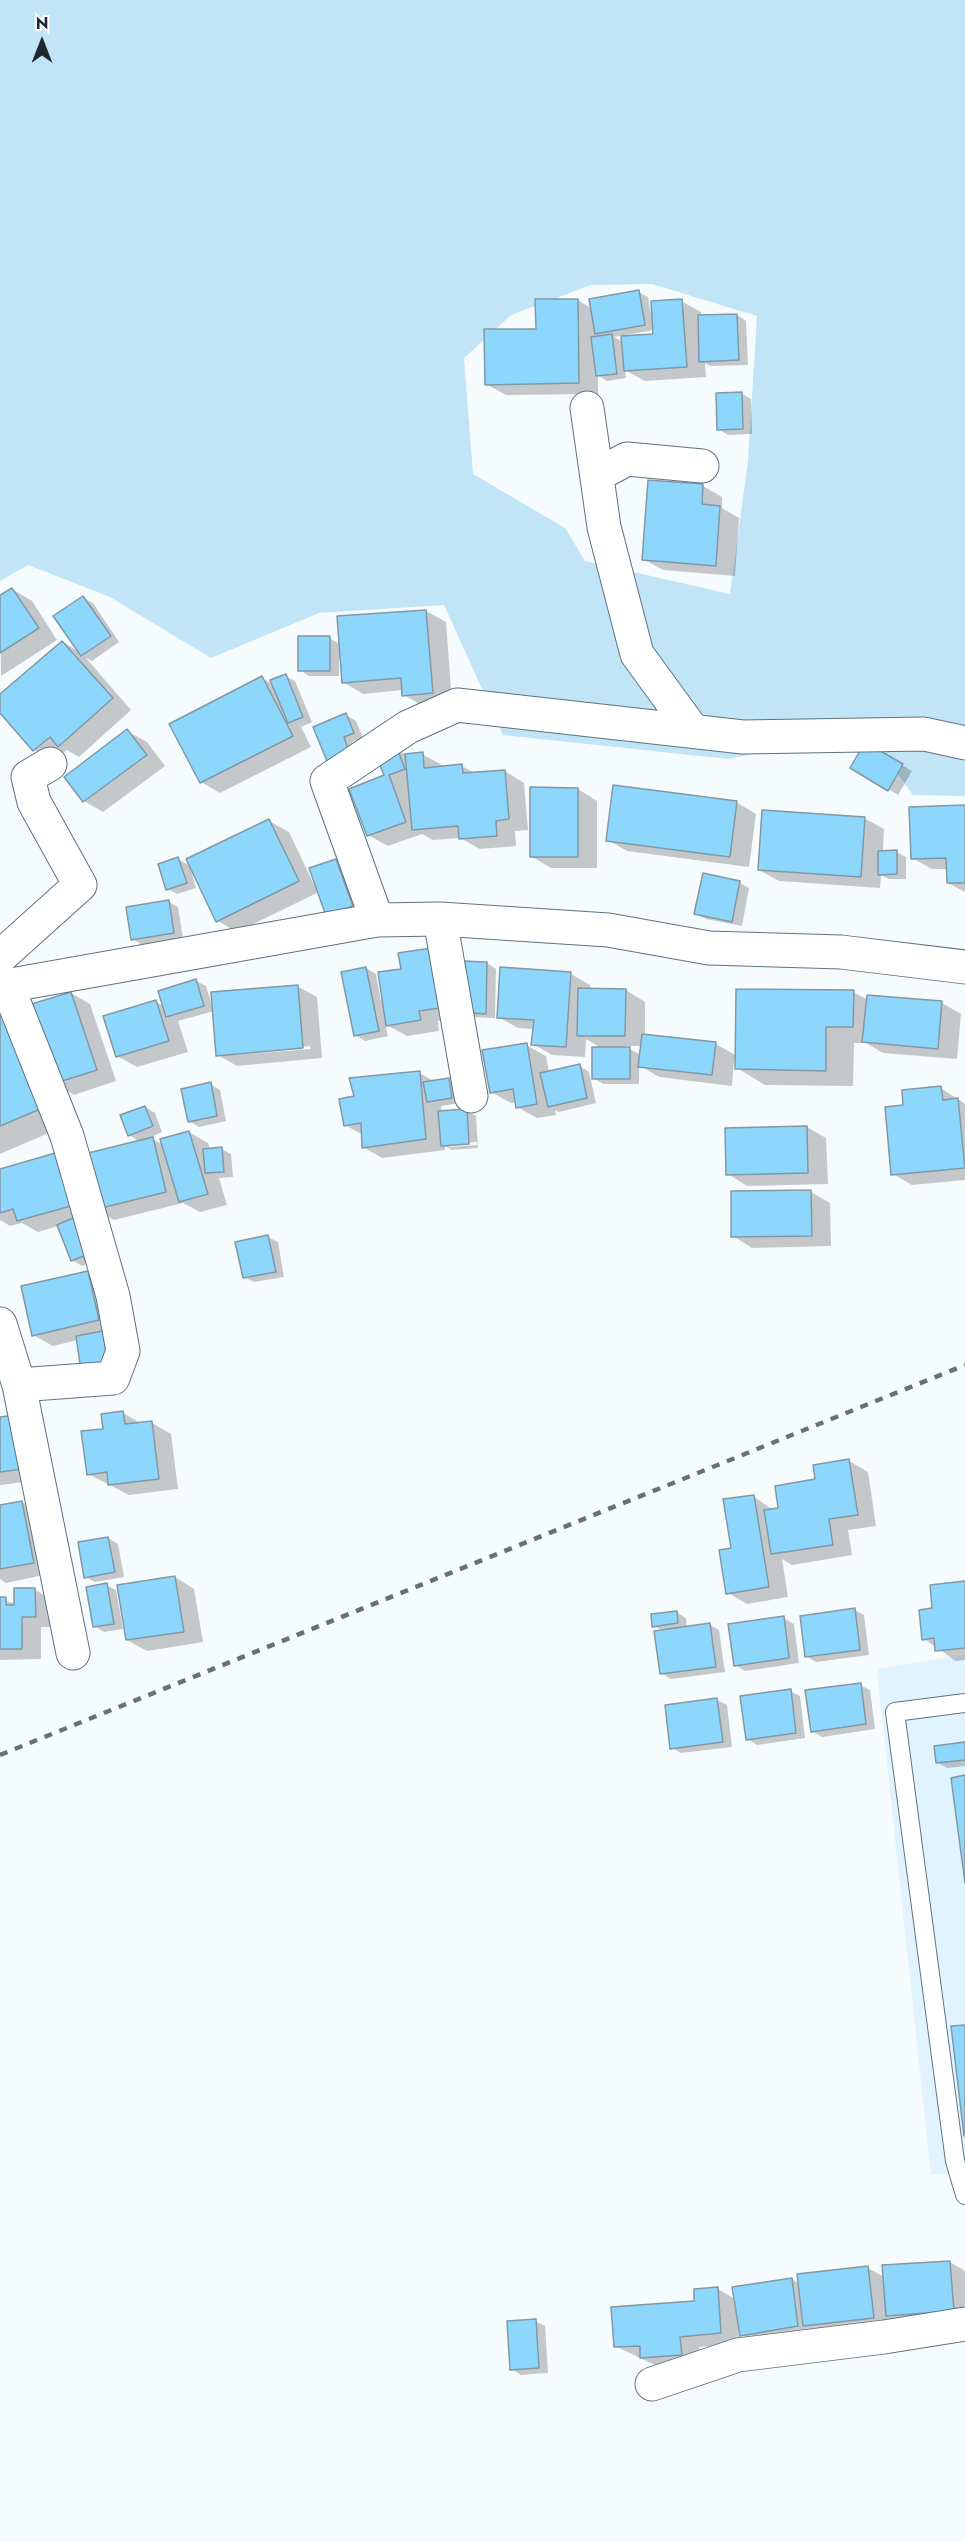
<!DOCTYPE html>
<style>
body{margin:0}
#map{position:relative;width:965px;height:2542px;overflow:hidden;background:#f6fbfe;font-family:Jost,sans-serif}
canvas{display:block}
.north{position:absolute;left:12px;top:12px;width:60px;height:60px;-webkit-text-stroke:4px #fff;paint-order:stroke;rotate:0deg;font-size:16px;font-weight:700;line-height:24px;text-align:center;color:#202a2e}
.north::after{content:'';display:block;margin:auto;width:21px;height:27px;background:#202a2e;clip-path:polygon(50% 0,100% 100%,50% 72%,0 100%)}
</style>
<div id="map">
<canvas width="965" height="2542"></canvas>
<div class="north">N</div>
</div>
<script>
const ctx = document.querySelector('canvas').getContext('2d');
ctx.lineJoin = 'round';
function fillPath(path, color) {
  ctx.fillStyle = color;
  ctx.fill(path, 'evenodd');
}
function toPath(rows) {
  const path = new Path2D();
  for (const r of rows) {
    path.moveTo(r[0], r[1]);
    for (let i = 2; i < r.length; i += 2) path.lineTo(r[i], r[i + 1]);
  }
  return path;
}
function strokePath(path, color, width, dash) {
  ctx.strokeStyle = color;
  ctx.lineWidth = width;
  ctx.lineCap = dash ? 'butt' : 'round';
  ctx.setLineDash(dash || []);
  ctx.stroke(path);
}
const built = toPath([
 [965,1655,965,2171,931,2175,877,1669]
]);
const green = toPath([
 [0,0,965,0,965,796,913,795,865,730,728,759,503,735,444,605,319,613,211,658,110,597,28,565,0,581],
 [652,284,757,316,748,461,730,594,585,561,565,528,473,474,464,358,511,315,591,285]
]);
const shadow = toPath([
 [638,292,648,297,651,314,681,301,701,312,701,316,737,315,746,321,748,365,710,366,705,363,706,377,645,381,625,370,626,378,607,381,598,375,598,394,506,395,486,384,537,330,578,300,592,309],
 [654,330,654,336,623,342,614,337],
 [742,394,751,399,752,434,728,435,718,429],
 [649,482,703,486,722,497,722,508,739,518,735,576,663,570,643,559],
 [12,589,32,601,57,640,1,676,0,597],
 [83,598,93,603,119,642,92,661,86,658,131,710,79,757,67,750,53,761,34,750,0,711,0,696,63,642,81,653],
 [426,611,446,622,452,703,423,706,404,695,403,690,363,694,343,682,341,658,339,658,339,676,309,676,300,670,329,638,340,644],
 [285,676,295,681,312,722,301,727,311,747,220,793,201,782,262,678,274,685],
 [346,715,356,721,363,738,352,742,358,757,338,765],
 [127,731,147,742,165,766,103,812,84,801],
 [865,744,912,771,898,795,852,767],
 [397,750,407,755,422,754,442,765,442,768,462,766,476,774,505,771,524,783,528,830,515,831,516,846,480,849,460,838,433,840,422,834,388,846,368,835],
 [532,789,578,789,597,801,597,868,551,868,531,856],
 [736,802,756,814,749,867,627,851,608,840],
 [965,807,965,892,948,883,948,869,932,869,912,858],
 [864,818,884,829,883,852,896,852,906,857,906,879,889,879,881,875,880,888,779,881,759,870],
 [269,821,289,832,314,885,336,860,345,866,362,911,337,920,319,892,237,932,218,921],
 [178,859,190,866,196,888,177,894,168,889],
 [705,875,740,883,749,888,742,926,706,919,696,914],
 [169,902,178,907,183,938,142,945,133,939],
 [487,963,496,969,495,1018,471,1017],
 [366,968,376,974,381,1001,384,1000,380,974,459,1019,438,1021,439,1031,407,1036,385,1024,388,1036,365,1041,355,1035],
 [571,974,590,985,590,990,626,990,645,1002,645,1035,716,1044,737,1056,853,992,868,1000,942,1003,961,1014,957,1059,883,1053,866,1043,854,1043,853,1086,765,1085,737,1068,734,1061,732,1086,659,1077,639,1065,639,1084,603,1084,594,1078,603,1049,586,1039,585,1057,552,1055,533,1044,534,1029,518,1028,498,1017],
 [624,1046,642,1046,641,1055],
 [196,981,206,986,213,1009,297,986,317,997,322,1058,237,1066,218,1055,214,1011,178,1021,188,1052,137,1067,117,1056,156,1002,165,1007],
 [310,1046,311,1049,234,1055,234,1052],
 [71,993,90,1004,116,1081,74,1095,56,1084,72,1123,0,1154,0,1019],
 [526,1045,546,1056,549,1072,580,1066,589,1072,596,1103,559,1112,555,1110,556,1115,537,1118,517,1107,517,1102,511,1103,491,1092],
 [419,1073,434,1081,448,1079,458,1085,461,1103,441,1106,442,1113,466,1111,476,1116,478,1148,452,1150,445,1146,445,1150,382,1158,363,1147,363,1135,345,1125,355,1097],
 [477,1142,477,1145,449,1147,449,1144],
 [210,1084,220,1090,226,1121,199,1127,189,1121],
 [941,1088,965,1104,965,1180,912,1185,893,1174,905,1106],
 [145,1107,155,1113,162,1132,140,1142,129,1135],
 [807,1127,826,1138,828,1184,747,1186,728,1174],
 [189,1132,208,1143,210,1150,221,1149,231,1154,233,1177,219,1178,227,1205,200,1212,183,1203,114,1220,94,1209,98,1260,82,1266,72,1260,58,1226,38,1232,22,1223,10,1226,0,1220,0,1171,84,1166,153,1139,163,1145],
 [811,1192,830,1203,831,1246,752,1248,733,1236],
 [268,1237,278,1242,284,1277,254,1282,244,1277],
 [87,1273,107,1284,117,1372,78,1340,53,1346,33,1335],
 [123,1413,142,1424,152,1423,171,1434,178,1489,129,1495,88,1474,105,1430],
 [0,1418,41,1480,0,1485],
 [849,1461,868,1472,876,1526,848,1530,852,1555,792,1565,782,1559,788,1597,747,1604,728,1593,733,1550,753,1496,773,1510,780,1509],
 [22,1502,41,1514,53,1573,6,1583,0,1579,0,1506],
 [108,1538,118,1544,124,1577,95,1582,86,1577],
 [175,1577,194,1589,203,1642,147,1651,127,1640],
 [965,1583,965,1660,956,1661,924,1639,934,1609],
 [106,1585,116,1590,123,1629,104,1632,94,1626],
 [35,1590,55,1601,55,1627,41,1627,41,1659,0,1660,0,1599,16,1604],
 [855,1610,864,1615,869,1655,816,1662,806,1656],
 [676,1612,686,1618,687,1628,710,1625,719,1630,725,1672,671,1679,661,1673,663,1631,654,1626],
 [784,1618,794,1624,799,1663,745,1671,735,1665],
 [860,1685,870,1690,875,1729,822,1737,812,1731],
 [790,1691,800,1696,805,1738,757,1745,748,1739],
 [717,1700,727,1705,732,1747,681,1753,672,1748],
 [965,1744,965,1766,947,1768,937,1762],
 [950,2262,965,2271,965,2322,906,2327,892,2318,893,2328,761,2346,740,2334,740,2344,699,2347,701,2365,661,2368,615,2346,718,2289,735,2299,792,2279,799,2284,868,2268,884,2277],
 [535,2321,545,2326,548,2373,521,2375,512,2369]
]);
const building = toPath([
 [639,290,645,325,595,334,589,299,639,290],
 [535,299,578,299,579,383,485,385,484,329,536,329,535,299],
 [682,299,687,367,624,371,621,336,653,334,651,301,682,299],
 [737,314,739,360,699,362,698,315,737,314],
 [612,334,617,374,596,376,591,337,612,334],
 [742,392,743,429,717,430,716,393,742,392],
 [648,480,703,484,702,504,720,506,716,566,642,560,648,480],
 [12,588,39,628,0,653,0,595,12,588],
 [83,596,111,636,81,656,53,616,83,596],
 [426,610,433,693,402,696,401,678,342,683,337,616,426,610],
 [298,636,330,636,330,671,298,671,298,636],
 [62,641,113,698,58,747,50,737,33,751,0,713,0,694,62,641],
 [286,674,303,717,288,723,270,680,286,674],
 [262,676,293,736,200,783,169,724,262,676],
 [346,713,354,733,344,737,349,752,327,761,313,727,346,713],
 [127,729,147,755,83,802,64,777,127,729],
 [865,742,903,764,888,791,850,768,865,742],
 [397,748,405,769,389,775,406,822,367,836,349,789,384,775,376,756,397,748],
 [423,752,424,768,462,764,463,773,505,770,509,819,496,821,497,836,459,839,458,826,412,830,405,754,423,752],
 [613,785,737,801,730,857,606,841,613,785],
 [530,787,578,788,578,857,530,857,530,787],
 [965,805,965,883,947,883,946,858,911,859,909,807,965,805],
 [762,810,865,817,861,877,758,870,762,810],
 [269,819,299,881,216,922,186,859,269,819],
 [897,850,897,874,878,875,878,851,897,850],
 [178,857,187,883,166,890,158,864,178,857],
 [336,859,353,906,326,916,309,868,336,859],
 [703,873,740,881,732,922,694,914,703,873],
 [169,900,174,933,131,940,126,907,169,900],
 [431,948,440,1008,419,1011,421,1020,386,1026,378,972,401,969,398,953,431,948],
 [462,961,487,962,486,1014,460,1012,462,961],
 [366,967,379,1031,354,1036,341,972,366,967],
 [500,967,571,972,566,1047,531,1045,534,1020,497,1018,500,967],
 [196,979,204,1006,166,1017,158,991,196,979],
 [298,985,303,1048,216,1056,211,992,298,985],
 [578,988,626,989,625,1036,577,1036,578,988],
 [736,989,854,990,853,1027,826,1027,826,1071,735,1069,736,989],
 [71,992,97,1070,53,1084,28,1005,71,992],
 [867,995,942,1001,938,1049,862,1042,867,995],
 [156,1000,169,1041,116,1057,103,1016,156,1000],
 [6,1014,45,1107,0,1126,0,1017,6,1014],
 [642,1034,716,1042,712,1075,638,1067,642,1034],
 [527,1043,537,1104,516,1108,513,1089,490,1093,482,1050,527,1043],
 [592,1047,630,1047,630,1079,592,1079,592,1047],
 [580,1064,587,1098,548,1107,540,1073,580,1064],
 [420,1071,426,1139,362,1148,361,1123,344,1126,339,1099,354,1096,349,1078,420,1071],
 [449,1078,452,1098,427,1102,423,1082,449,1078],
 [211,1082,217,1116,188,1122,181,1089,211,1082],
 [941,1086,943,1100,958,1098,965,1168,891,1175,885,1107,903,1105,902,1090,941,1086],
 [145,1106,153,1126,128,1136,120,1115,145,1106],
 [467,1109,469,1144,441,1146,438,1111,467,1109],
 [807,1126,808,1173,726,1175,725,1128,807,1126],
 [189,1131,208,1194,179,1202,160,1139,189,1131],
 [153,1137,166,1192,93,1210,80,1155,153,1137],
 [222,1147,224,1172,205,1173,203,1149,222,1147],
 [62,1151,78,1204,17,1221,13,1209,0,1213,0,1169,62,1151],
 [811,1190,812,1236,731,1237,731,1191,811,1190],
 [75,1217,89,1254,71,1261,57,1225,75,1217],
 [268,1235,276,1272,243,1278,235,1242,268,1235],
 [88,1271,99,1320,32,1336,21,1286,88,1271],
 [103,1331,108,1367,81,1371,76,1336,103,1331],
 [123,1411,125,1424,152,1421,159,1479,108,1485,107,1472,87,1475,81,1431,103,1429,101,1414,123,1411],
 [15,1415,22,1469,0,1472,0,1417,15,1415],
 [849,1459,858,1515,829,1519,833,1545,771,1554,764,1510,778,1508,775,1486,815,1479,813,1465,849,1459],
 [754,1495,769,1587,726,1594,719,1550,731,1548,723,1499,754,1495],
 [22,1501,34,1563,0,1569,0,1505,22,1501],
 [108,1537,115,1572,84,1578,78,1542,108,1537],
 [175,1576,184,1632,126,1640,117,1585,175,1576],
 [965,1581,965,1648,935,1651,934,1638,922,1640,919,1610,932,1608,930,1585,965,1581],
 [107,1583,114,1624,93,1627,86,1587,107,1583],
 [14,1588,35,1588,36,1617,22,1617,22,1649,0,1649,0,1597,6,1597,6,1605,14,1605,14,1588],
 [855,1608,860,1650,805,1657,800,1616,855,1608],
 [677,1611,678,1623,652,1627,651,1614,677,1611],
 [784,1616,789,1658,734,1666,728,1624,784,1616],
 [710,1623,716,1667,660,1674,654,1631,710,1623],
 [861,1683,866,1724,811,1732,805,1690,861,1683],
 [791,1689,796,1733,746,1740,740,1696,791,1689],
 [717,1698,723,1742,670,1749,665,1705,717,1698],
 [965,1742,965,1760,936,1763,934,1746,965,1742],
 [965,1775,965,1883,951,1778,965,1775],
 [965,2025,965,2136,964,2136,951,2026,965,2025],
 [950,2261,954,2311,886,2316,882,2265,950,2261],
 [868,2266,874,2318,803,2326,797,2274,868,2266],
 [792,2278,798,2326,740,2336,732,2287,792,2278],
 [718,2287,721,2333,680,2337,682,2355,640,2358,640,2346,614,2347,611,2307,694,2301,694,2289,718,2287],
 [536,2319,539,2368,510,2370,507,2321,536,2319]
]);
const service = toPath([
 [965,1703,895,1712,955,2161,965,2195]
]);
const minor = toPath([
 [587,408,604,527,637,654,693,731],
 [597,475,627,459,702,466],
 [440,919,471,1096],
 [377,920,327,781,408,727,457,705,743,737,924,734,965,743],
 [0,957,80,885,34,802,28,777,50,764],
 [7,985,67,1136,113,1296,123,1351,113,1378,19,1385],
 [0,987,377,920,440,919,608,930,709,948,841,952,965,967],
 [0,1324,19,1385,73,1653],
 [652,2384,738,2355,884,2337,965,2324]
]);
const rail = toPath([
 [0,1755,965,1365]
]);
fillPath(built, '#e0f3fe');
fillPath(green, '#c1e4f7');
fillPath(shadow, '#0003');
fillPath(building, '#8dd7fd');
strokePath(building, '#8298a5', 1.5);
strokePath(service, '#5d737e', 20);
strokePath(minor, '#5d737e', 35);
strokePath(service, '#fff', 18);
strokePath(minor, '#fff', 33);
strokePath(rail, '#687074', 4.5, [8, 8]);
</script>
